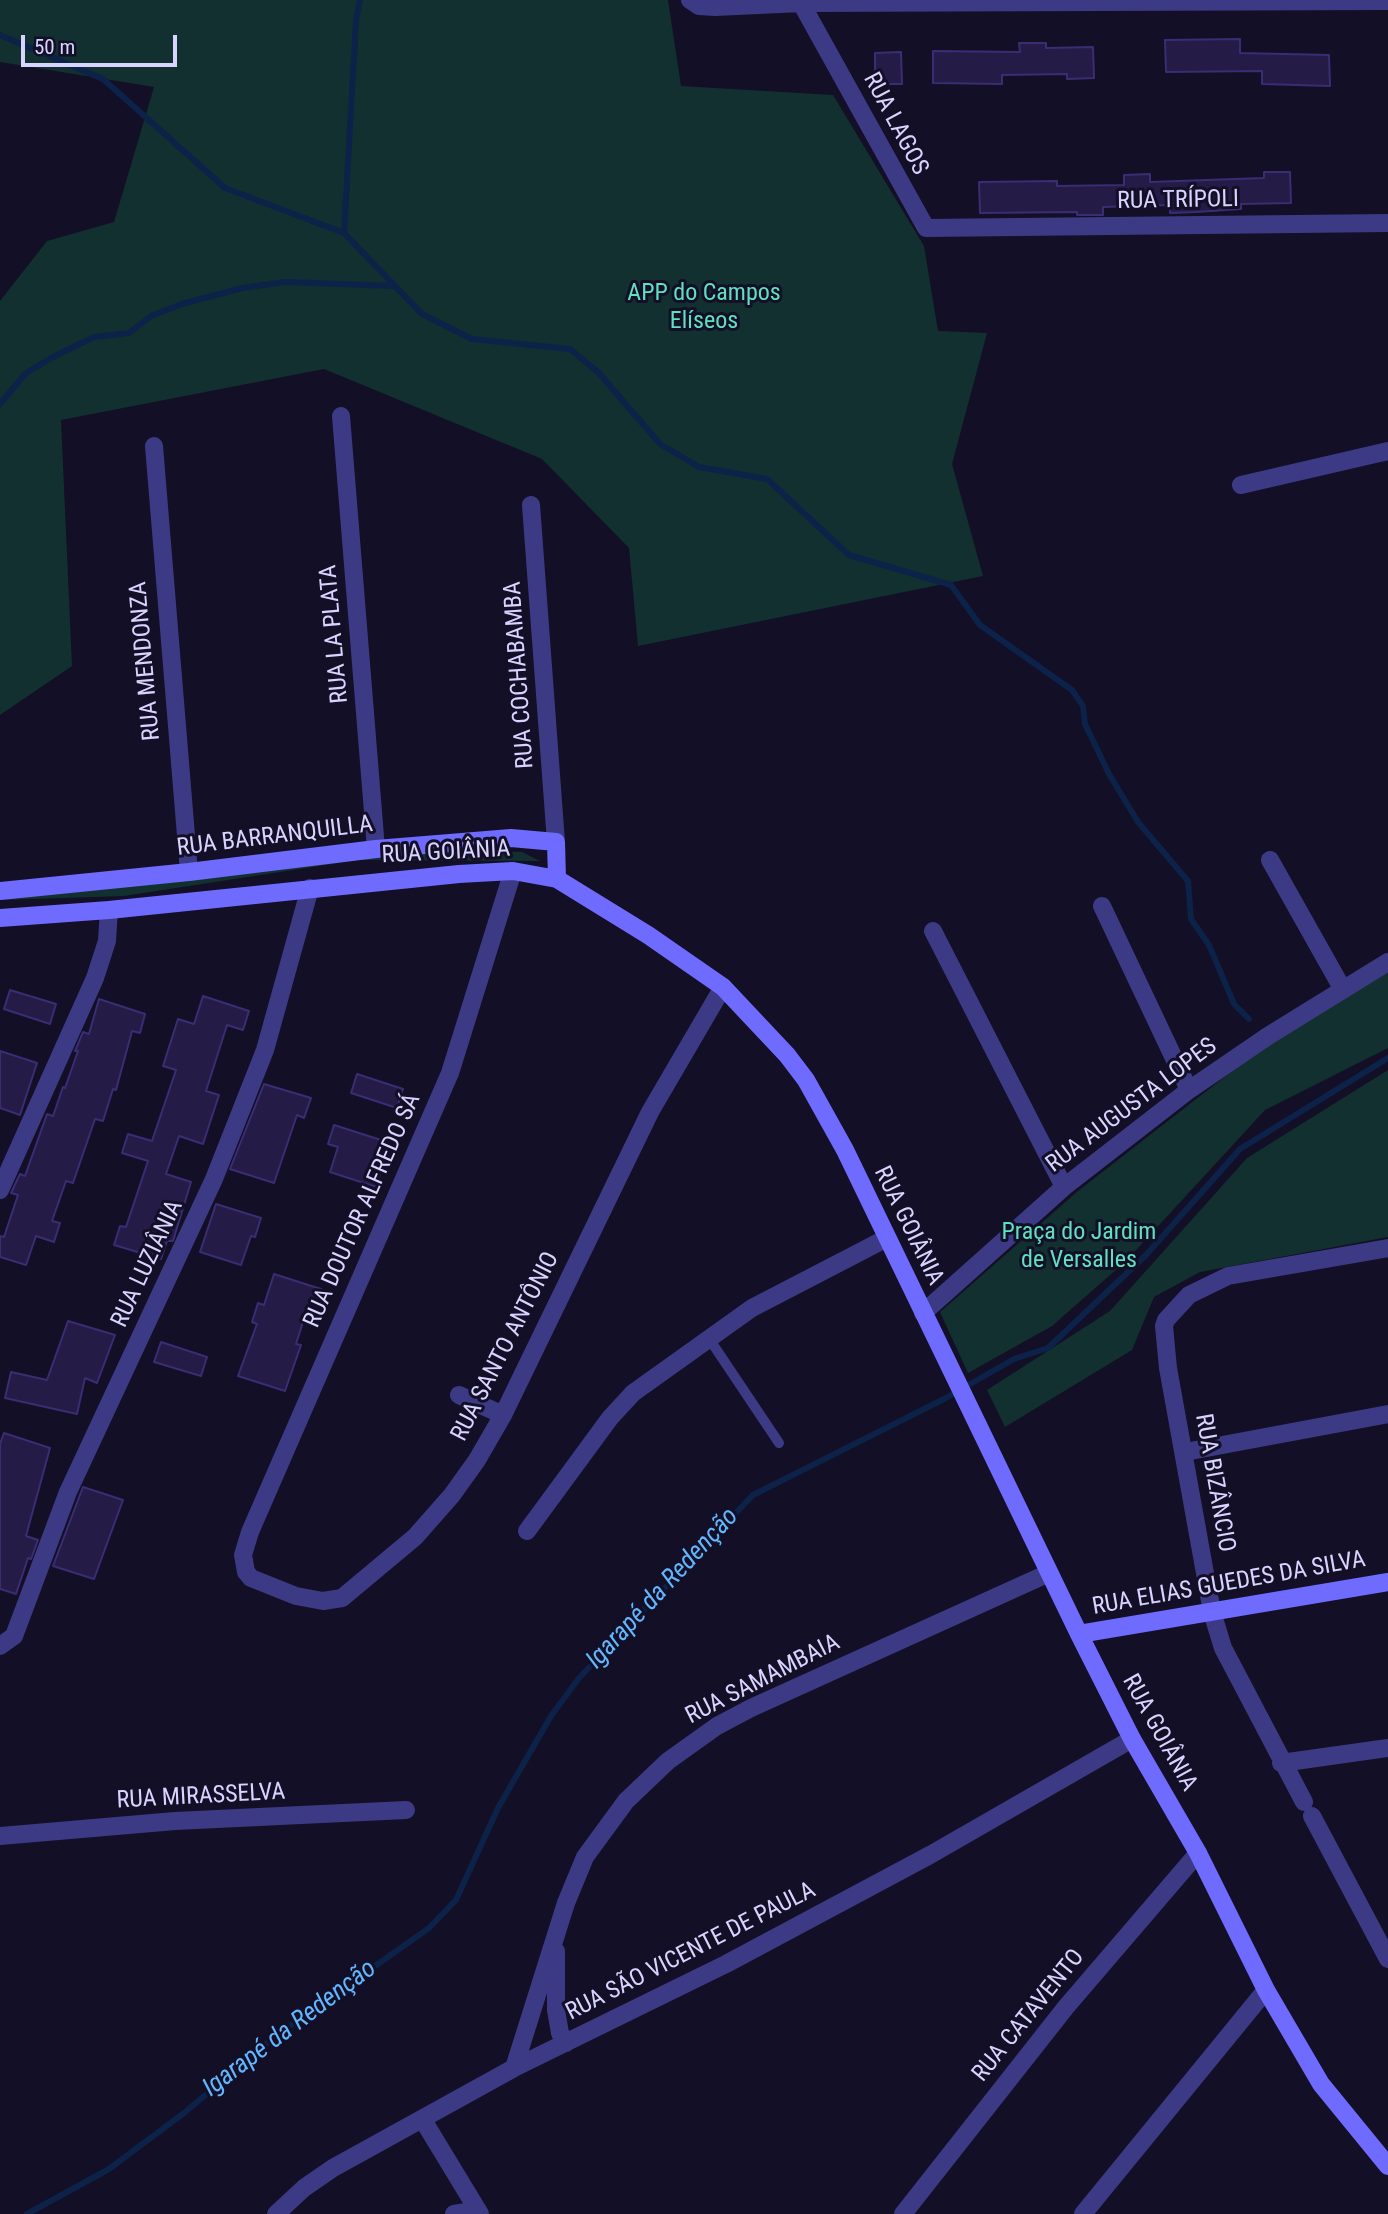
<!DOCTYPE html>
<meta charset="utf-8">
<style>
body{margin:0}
#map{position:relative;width:1388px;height:2214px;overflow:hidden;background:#130f26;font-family:"Roboto Condensed",sans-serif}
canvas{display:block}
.scale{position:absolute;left:21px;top:35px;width:156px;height:32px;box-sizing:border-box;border:4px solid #d9d4ff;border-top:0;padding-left:9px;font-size:21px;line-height:24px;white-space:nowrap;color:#d9d4ff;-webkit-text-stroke:5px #130f26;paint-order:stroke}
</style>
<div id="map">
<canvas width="1388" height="2214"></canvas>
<div class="scale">50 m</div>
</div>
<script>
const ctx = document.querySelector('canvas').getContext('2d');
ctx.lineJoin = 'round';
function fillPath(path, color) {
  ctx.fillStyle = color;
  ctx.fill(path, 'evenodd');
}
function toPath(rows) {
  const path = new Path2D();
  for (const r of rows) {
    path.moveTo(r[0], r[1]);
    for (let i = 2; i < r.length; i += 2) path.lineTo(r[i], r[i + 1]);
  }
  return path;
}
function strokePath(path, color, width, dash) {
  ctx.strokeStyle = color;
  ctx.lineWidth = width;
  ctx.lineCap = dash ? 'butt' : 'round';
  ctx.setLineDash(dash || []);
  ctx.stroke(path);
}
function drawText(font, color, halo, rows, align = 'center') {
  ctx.font = font + ' "Roboto Condensed",sans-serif';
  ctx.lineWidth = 6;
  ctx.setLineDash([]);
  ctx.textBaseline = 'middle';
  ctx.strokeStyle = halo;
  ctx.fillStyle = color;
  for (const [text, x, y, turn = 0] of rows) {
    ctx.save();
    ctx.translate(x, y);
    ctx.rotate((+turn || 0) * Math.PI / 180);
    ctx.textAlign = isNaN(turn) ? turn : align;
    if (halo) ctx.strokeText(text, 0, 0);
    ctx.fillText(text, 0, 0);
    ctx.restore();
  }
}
const green = toPath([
 [0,0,668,0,681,86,833,95,924,246,938,331,987,333,952,464,983,576,638,646,629,548,542,459,324,369,61,420,72,666,0,715,0,301,47,241,114,222,154,87,0,62],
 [384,846,522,852,540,861,358,860,124,896,0,900,0,890],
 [1388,971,1388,1048,1265,1110,1126,1261,1052,1326,968,1373,940,1312,1078,1191,1263,1047],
 [1388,1070,1388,1237,1200,1272,1154,1297,1132,1350,1005,1427,987,1390,1110,1311,1247,1158]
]);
const stream = toPath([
 [0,35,103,79,225,188,344,233,422,314,472,339,570,349,598,372,660,444,699,467,767,479,849,555,951,585,980,625,1072,690,1083,706,1085,724,1109,774,1138,822,1188,881,1191,919,1209,945,1234,1004,1249,1019],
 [344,233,356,20,360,0],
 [0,404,26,373,53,357,94,337,129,333,151,316,182,304,242,288,285,282,395,286],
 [27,2214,109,2169,184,2113,273,2038,429,1928,456,1900,498,1808,551,1716,579,1678,753,1495,944,1399,1014,1359,1048,1348,1146,1255,1240,1149,1388,1058]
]);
const building = toPath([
 [1240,39,1240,53,1329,55,1330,86,1262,84,1262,71,1166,72,1165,40,1240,39],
 [1019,43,1046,43,1046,48,1093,47,1094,78,1067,79,1067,74,1002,75,1002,84,933,83,933,51,1020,52,1019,43],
 [901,52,902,84,875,84,875,53,901,52],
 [1264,172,1290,172,1291,203,1241,204,1241,209,1196,212,1170,213,1170,205,1103,207,1103,215,1077,215,1077,212,980,213,979,182,1057,181,1057,186,1124,185,1124,175,1150,174,1150,182,1264,178,1264,172],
 [10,990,56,1004,50,1024,4,1009,10,990],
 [203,996,249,1011,243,1030,227,1025,206,1091,219,1095,203,1144,179,1136,166,1174,191,1182,173,1241,167,1241,161,1259,114,1245,120,1226,126,1227,148,1161,122,1153,128,1134,152,1141,176,1070,163,1066,178,1019,194,1024,203,996],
 [99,999,145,1014,140,1033,132,1031,116,1090,113,1089,103,1121,95,1119,73,1183,66,1181,52,1221,60,1223,54,1242,36,1236,26,1265,0,1257,0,1236,4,1237,18,1195,11,1193,20,1174,25,1176,47,1114,53,1116,63,1087,65,1088,78,1051,75,1051,83,1032,89,1034,99,999],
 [0,1051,37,1063,20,1115,0,1108,0,1051],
 [357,1074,403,1089,397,1108,351,1093,357,1074],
 [264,1084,311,1098,304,1118,297,1115,274,1183,230,1169,264,1084],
 [334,1125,381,1140,372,1165,382,1168,376,1187,330,1172,338,1147,328,1144,334,1125],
 [216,1204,261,1218,255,1237,251,1236,241,1265,200,1252,216,1204],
 [274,1274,321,1289,314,1308,308,1306,296,1344,301,1345,285,1391,238,1376,257,1324,252,1322,258,1303,264,1305,274,1274],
 [68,1321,115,1335,97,1383,85,1378,77,1414,5,1398,11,1372,47,1380,68,1321],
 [161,1342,207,1357,201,1376,154,1362,161,1342],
 [4,1433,50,1448,26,1536,38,1540,31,1559,28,1558,16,1594,0,1589,0,1444,4,1433],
 [83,1487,123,1500,94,1579,53,1566,83,1487]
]);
const lane = toPath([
 [708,1337,779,1443]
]);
const street = toPath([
 [690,0,699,6,715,7,801,3,1388,1],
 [801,3,926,228,1388,223],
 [341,416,376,849],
 [154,446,189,872],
 [1241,485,1388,451],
 [531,505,556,842],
 [1270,860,1342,988],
 [513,871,450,1073,250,1532,243,1555,246,1572,251,1578,296,1596,323,1601,342,1598,415,1537,452,1495,477,1460,503,1415,650,1112,723,987],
 [1102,906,1189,1090],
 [933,931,1064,1187],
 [0,1190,95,978,107,941,109,910],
 [923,1313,1064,1187,1189,1090,1268,1036,1388,962],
 [459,1395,503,1415],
 [1185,1452,1388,1414],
 [527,1531,610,1418,633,1393,752,1308,887,1238],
 [0,1646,14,1636,68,1492,214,1179,265,1050,310,888],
 [1281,1763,1388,1748],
 [1304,1802,1223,1648,1212,1612,1168,1368,1164,1326,1166,1320,1189,1295,1228,1276,1388,1248],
 [1312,1816,1388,1959],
 [0,1836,175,1821,406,1810],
 [556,1951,556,2010,560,2033,566,2043],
 [514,2068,566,1903,585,1857,626,1801,668,1761,717,1726,751,1708,1049,1573],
 [423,2120,480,2214],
 [276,2214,304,2188,333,2168,514,2068,726,1964,930,1855,1132,1739],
 [454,2214,478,2210],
 [903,2214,1066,2007,1198,1853],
 [1083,2214,1266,1990]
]);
const secondary = toPath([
 [0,891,189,872,376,849,511,838,556,842,557,879],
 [0,918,109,910,459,874,513,871,557,879,648,935,723,987,787,1055,806,1080,845,1150,1079,1634,1132,1739,1198,1853,1266,1990,1321,2084,1388,2166],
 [1079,1634,1388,1582]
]);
const streetNames = [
 ["RUA LAGOS",895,124,62],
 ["RUA TRÍPOLI",1178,201,-1],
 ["RUA LA PLATA",335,634,-95],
 ["RUA MENDONZA",146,661,-95],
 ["RUA COCHABAMBA",520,675,-94],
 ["RUA BARRANQUILLA",275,837,-7],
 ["RUA GOIÂNIA",446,853,-3],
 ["RUA AUGUSTA LOPES",1132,1106,-37],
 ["RUA DOUTOR ALFREDO SÁ",363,1211,-66],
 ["RUA GOIÂNIA",908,1226,64],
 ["RUA LUZIÂNIA",148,1264,-65],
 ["RUA SANTO ANTÔNIO",506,1347,-63],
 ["RUA BIZÂNCIO",1214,1483,80],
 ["RUA ELIAS GUEDES DA SILVA",1229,1584,-10],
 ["RUA SAMAMBAIA",763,1680,-27],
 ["RUA GOIÂNIA",1159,1733,61],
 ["RUA MIRASSELVA",201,1797,-3],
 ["RUA SÃO VICENTE DE PAULA",691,1952,-27],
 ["RUA CATAVENTO",1029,2016,-51]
];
const parkNames = [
 ["APP do Campos",704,294],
 ["Elíseos",704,322],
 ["Praça do Jardim",1079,1233],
 ["de Versalles",1079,1261]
];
const waterNames = [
 ["Igarapé da Redenção",663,1589,-47],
 ["Igarapé da Redenção",290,2029,-37]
];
fillPath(green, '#12302f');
strokePath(stream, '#0c2248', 6);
fillPath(building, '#241b47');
strokePath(building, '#3b2d73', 2);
strokePath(lane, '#3d3a85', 10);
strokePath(street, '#3d3a85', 18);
strokePath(secondary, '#6f6bff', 18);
drawText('24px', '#d9d4ff', '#130f26', streetNames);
drawText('24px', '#5fe0c0', '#130f26', parkNames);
drawText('italic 26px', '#62b6ff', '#130f26', waterNames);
</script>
